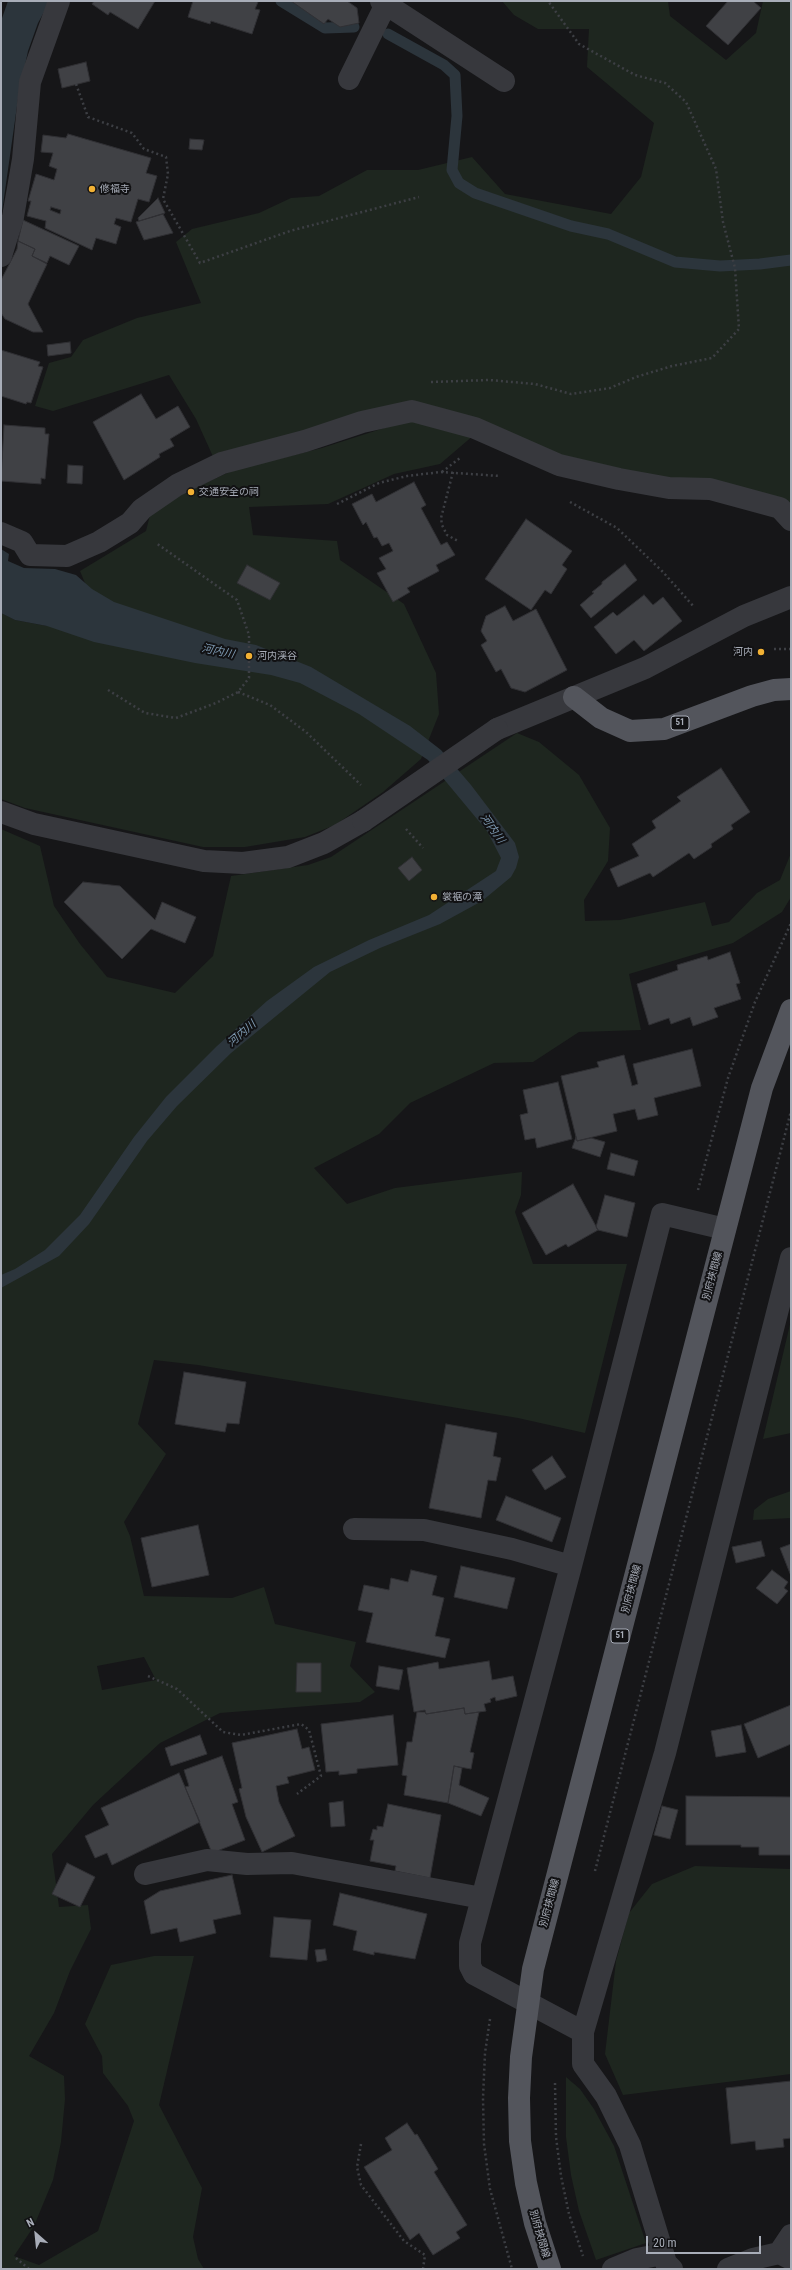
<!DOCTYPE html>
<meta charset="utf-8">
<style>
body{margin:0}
#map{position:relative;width:792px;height:2270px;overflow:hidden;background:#161618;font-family:"Roboto Condensed",sans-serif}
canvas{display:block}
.frame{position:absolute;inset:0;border:2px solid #a8adb8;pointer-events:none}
.north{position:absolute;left:16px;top:2214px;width:40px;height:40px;-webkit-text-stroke:3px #111113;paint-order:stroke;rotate:333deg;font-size:11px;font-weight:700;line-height:16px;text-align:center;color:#a8adb8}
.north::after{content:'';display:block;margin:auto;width:14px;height:18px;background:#a8adb8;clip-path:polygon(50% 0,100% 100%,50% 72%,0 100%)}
.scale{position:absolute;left:646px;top:2236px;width:115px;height:18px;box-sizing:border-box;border:2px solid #a8adb8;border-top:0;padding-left:5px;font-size:12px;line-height:14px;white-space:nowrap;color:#a8adb8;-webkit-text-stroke:3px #111113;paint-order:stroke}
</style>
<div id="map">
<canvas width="792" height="2270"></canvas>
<div class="frame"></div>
<div class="north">N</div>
<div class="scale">20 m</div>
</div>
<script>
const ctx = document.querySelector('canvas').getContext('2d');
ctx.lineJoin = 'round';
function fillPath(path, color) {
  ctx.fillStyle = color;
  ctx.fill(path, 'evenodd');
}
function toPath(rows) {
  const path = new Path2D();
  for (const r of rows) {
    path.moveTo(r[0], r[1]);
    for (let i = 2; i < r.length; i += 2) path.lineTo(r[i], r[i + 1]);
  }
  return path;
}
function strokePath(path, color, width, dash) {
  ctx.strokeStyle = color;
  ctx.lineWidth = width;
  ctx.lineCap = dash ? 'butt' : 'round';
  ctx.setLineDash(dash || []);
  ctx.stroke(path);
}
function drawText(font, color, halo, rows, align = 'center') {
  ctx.font = font + ' "Roboto Condensed","Noto Sans JP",sans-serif';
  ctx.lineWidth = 4;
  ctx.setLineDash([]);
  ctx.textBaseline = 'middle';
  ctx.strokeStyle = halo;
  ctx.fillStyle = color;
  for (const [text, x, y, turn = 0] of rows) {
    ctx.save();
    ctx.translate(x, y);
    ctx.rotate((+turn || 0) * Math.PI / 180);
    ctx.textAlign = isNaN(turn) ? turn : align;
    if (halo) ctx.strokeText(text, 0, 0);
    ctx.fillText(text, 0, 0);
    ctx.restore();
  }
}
const green = toPath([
 [502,1,668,1,670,16,726,60,756,33,763,1,791,1,791,505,574,461,419,404,215,461,196,419,169,375,53,411,35,406,49,363,71,357,83,340,137,318,201,303,176,242,192,229,259,213,291,198,319,196,367,170,418,170,472,157,505,194,611,214,641,177,654,123,587,67,589,29,538,29,514,15],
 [409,420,474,435,440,464,394,474,328,504,249,507,253,535,337,541,340,560,404,604,436,673,439,714,421,759,383,792,335,825,305,837,245,847,203,847,25,808,1,799,1,613,15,620,47,626,92,600,80,571,146,531,150,515,172,498,234,470,322,448],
 [517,733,539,742,579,775,610,828,608,861,584,900,585,921,620,920,705,902,712,926,729,922,757,893,780,880,791,853,791,897,782,912,733,943,629,974,641,1030,579,1032,533,1062,494,1063,410,1103,379,1134,314,1168,347,1204,395,1188,522,1172,521,1195,515,1212,533,1264,627,1264,585,1433,518,1418,198,1365,154,1360,138,1424,166,1454,124,1522,130,1536,144,1596,232,1598,264,1587,275,1624,356,1642,350,1666,375,1692,360,1702,220,1713,160,1743,93,1805,52,1854,59,1907,88,1905,91,1929,70,1971,54,2013,29,2056,64,2076,65,2099,61,2142,53,2180,34,2226,14,2256,39,2265,98,2231,134,2121,128,2106,103,2073,102,2056,85,2024,111,1965,154,1956,194,1956,159,2105,202,2188,193,2237,198,2259,204,2269,1,2269,1,829,40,846,54,906,80,944,107,977,175,993,213,956,231,876,308,865,331,857],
 [144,1657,156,1680,102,1690,97,1666],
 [791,1320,791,1433,763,1439],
 [791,1491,791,1518,753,1520,754,1510,768,1499],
 [695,1866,791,1869,791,2074,623,2095,605,2054,616,1961,629,1913,652,1884],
 [566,2077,580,2089,594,2109,614,2146,646,2243,596,2260,579,2211,571,2175,566,2137]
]);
const water = toPath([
 [8,1,50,1,38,23,28,51,18,99,1,219,1,21],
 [1,549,9,554,8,561,24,568,55,569,76,575,92,589,114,602,225,639,256,645,311,667,410,726,441,750,471,785,515,843,519,857,516,868,511,877,482,901,440,924,380,948,330,972,281,1012,231,1053,177,1106,147,1141,89,1224,59,1256,1,1288,1,1275,15,1269,45,1250,80,1215,134,1137,166,1097,217,1046,267,1001,314,967,369,940,429,915,496,871,501,858,487,831,428,760,359,714,300,683,271,675,195,663,94,642,47,626,15,620,1,613]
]);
const stream = toPath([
 [281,1,325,28,354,27],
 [388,34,444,65,455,75,457,116,452,170,459,183,475,193,571,226,608,234,675,262,720,266,760,264,791,260]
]);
const building = toPath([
 [94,1,155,1,138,29,110,12,108,15,92,4,94,1],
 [193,1,256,1,258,2,255,9,260,10,252,34,211,21,210,24,188,17,193,1],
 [291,1,347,1,357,8,359,23,340,27,328,19,324,24,291,1],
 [728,1,753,1,761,8,728,45,706,26,728,1],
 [86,62,90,81,62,88,58,69,86,62],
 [68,134,151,158,146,173,157,176,149,202,138,199,131,222,116,218,114,224,121,227,116,244,96,238,92,250,45,228,46,221,27,216,31,201,28,201,36,174,54,180,57,169,49,166,53,153,41,152,43,135,66,138,68,134],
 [51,207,61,210,60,214,50,210,51,207],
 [190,139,204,140,202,150,189,149,190,139],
 [158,198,165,213,139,221,138,218,158,198],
 [163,214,173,233,144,240,136,222,163,214],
 [23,220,79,246,69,265,50,256,47,263,32,256,35,249,18,241,23,220],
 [18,241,35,249,32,256,47,264,28,304,43,332,33,332,5,319,1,313,1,280,17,249,18,241],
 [70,342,71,353,48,356,47,345,70,342],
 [1,350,40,362,38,366,43,367,31,403,27,402,26,404,1,396,1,350],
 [141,394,156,419,178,406,190,427,170,439,174,446,159,454,160,457,124,480,93,422,141,394],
 [4,425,45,428,45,434,49,434,45,479,41,478,41,484,1,481,4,425],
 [68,465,83,466,82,484,67,483,68,465],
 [414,482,426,505,421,508,441,545,447,542,455,555,436,565,439,571,407,588,410,592,393,602,377,573,386,569,379,558,393,551,389,543,382,546,377,537,374,538,366,522,363,525,352,504,372,494,376,502,414,482],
 [526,519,572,551,562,565,567,569,551,594,545,590,531,610,485,579,526,519],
 [625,564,637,580,591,618,580,605,594,593,592,592,602,584,602,582,625,564],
 [247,565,280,583,270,600,237,583,247,565],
 [644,595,653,605,663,597,682,621,644,651,634,640,616,654,594,627,613,612,617,616,644,595],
 [505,606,513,621,536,609,567,670,525,692,511,688,501,669,496,672,481,645,487,641,481,631,486,616,505,606],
 [721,768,750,812,731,825,733,829,711,844,712,847,694,859,689,853,653,877,650,873,618,887,610,869,639,856,632,844,656,828,652,821,681,801,677,797,721,768],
 [412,857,422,870,409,881,398,868,412,857],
 [83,882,120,886,155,920,162,902,196,917,185,943,151,929,122,959,64,902,83,882],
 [730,952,740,983,736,984,741,999,714,1008,718,1017,693,1026,690,1017,671,1024,669,1018,649,1025,637,984,678,970,677,965,707,956,708,960,730,952],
 [692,1049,701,1086,654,1098,658,1115,638,1120,635,1109,613,1114,617,1131,577,1141,561,1076,599,1067,597,1062,624,1055,632,1086,638,1084,633,1064,692,1049],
 [558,1082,572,1139,537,1148,535,1138,525,1140,520,1115,528,1113,523,1090,558,1082],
 [576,1137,577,1141,591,1138,605,1142,600,1157,572,1148,576,1137],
 [611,1153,638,1161,634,1176,607,1169,611,1153],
 [573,1184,598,1230,568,1247,566,1244,546,1255,522,1213,573,1184],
 [605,1195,635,1203,627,1237,598,1230,596,1227,605,1195],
 [184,1372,246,1382,239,1424,227,1423,225,1432,175,1424,184,1372],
 [446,1424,497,1433,493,1456,501,1458,496,1481,488,1480,481,1518,429,1508,446,1424],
 [552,1456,566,1477,545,1490,532,1470,552,1456],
 [506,1496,561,1518,552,1542,496,1520,506,1496],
 [198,1525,209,1575,152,1587,141,1538,198,1525],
 [761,1541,765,1556,736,1563,732,1547,761,1541],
 [791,1544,791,1576,780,1548,791,1544],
 [461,1566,515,1578,507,1609,454,1597,461,1566],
 [411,1570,437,1576,432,1595,444,1598,435,1636,450,1639,445,1658,366,1642,373,1613,358,1610,364,1585,389,1590,391,1578,408,1582,411,1570],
 [772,1570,788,1582,784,1588,788,1591,777,1604,756,1588,772,1570],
 [489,1661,492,1680,513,1676,517,1696,496,1701,495,1697,490,1699,491,1702,484,1704,486,1711,465,1714,464,1708,426,1714,425,1710,414,1712,407,1668,438,1662,439,1669,489,1661],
 [297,1663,321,1663,321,1692,296,1692,297,1663],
 [379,1666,403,1670,399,1690,376,1686,379,1666],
 [791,1705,791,1744,758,1758,744,1724,791,1705],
 [464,1708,465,1714,479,1712,470,1752,474,1753,471,1769,454,1766,448,1803,404,1795,407,1776,402,1775,407,1742,412,1742,417,1712,425,1712,426,1714,464,1708],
 [393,1715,398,1765,357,1769,357,1773,339,1775,339,1771,326,1772,321,1724,393,1715],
 [741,1725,746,1752,716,1757,711,1731,741,1725],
 [297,1729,302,1749,309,1747,315,1770,287,1777,289,1783,276,1786,279,1802,295,1836,262,1852,246,1817,239,1789,242,1788,232,1743,297,1729],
 [200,1735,207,1754,171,1766,165,1748,200,1735],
 [222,1756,238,1802,232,1804,245,1840,212,1853,185,1787,189,1786,184,1770,222,1756],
 [454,1766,462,1768,459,1785,489,1798,481,1816,448,1803,454,1766],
 [179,1773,200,1822,112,1865,107,1853,95,1858,85,1836,109,1825,101,1808,179,1773],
 [686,1796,791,1797,791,1855,759,1855,759,1847,741,1847,741,1845,686,1845,686,1796],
 [343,1801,345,1826,331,1827,329,1803,343,1801],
 [388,1804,441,1815,430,1878,395,1871,396,1866,370,1861,374,1840,370,1840,373,1829,377,1830,377,1826,383,1827,388,1804],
 [662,1806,678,1810,670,1839,654,1835,662,1806],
 [67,1863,95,1877,80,1907,52,1894,67,1863],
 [232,1875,241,1914,213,1920,216,1933,180,1942,177,1928,151,1934,144,1901,160,1891,232,1875],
 [340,1893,427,1914,415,1959,374,1952,374,1955,353,1950,357,1931,333,1925,340,1893],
 [274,1917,311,1920,307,1960,270,1957,274,1917],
 [325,1949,327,1960,317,1962,315,1950,325,1949],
 [791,2081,791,2138,783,2139,784,2147,756,2150,755,2141,731,2144,726,2088,791,2081],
 [407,2123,415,2135,417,2134,438,2169,434,2172,467,2225,456,2232,460,2238,433,2255,419,2233,410,2240,364,2167,392,2150,385,2138,407,2123]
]);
const path = toPath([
 [76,84,88,117,132,133,144,149,166,157,168,174,163,199,200,263,290,231,419,197],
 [431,382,489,380,535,384,571,394,610,388,636,377,672,366,712,358,739,329,735,268,723,222,716,169,686,102,665,83,635,75,579,44,548,1],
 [442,472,460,458],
 [453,472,441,518,442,525,447,535,458,541],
 [570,502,617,528,663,572,694,607],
 [337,504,379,483,407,476,441,472,500,476],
 [774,649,791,649],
 [108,690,145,713,176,718,216,703,238,692,249,678,249,635,237,600,156,543],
 [238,692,270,705,306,732,361,785],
 [406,829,423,848],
 [698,1190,728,1078,755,1002,791,923],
 [148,1676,177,1689,223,1732,241,1735,301,1724,309,1730,321,1776,297,1794],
 [595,1871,791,1111],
 [490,2019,485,2053,483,2098,484,2144,490,2189,512,2269],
 [555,2083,556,2137,561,2176,569,2214,583,2256],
 [361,2144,357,2167,361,2185,404,2241,425,2255,423,2269],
 [16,2258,29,2269]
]);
const service = toPath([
 [381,1,504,81],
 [349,79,386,4]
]);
const minor = toPath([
 [1,256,13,217,23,159,30,82,59,1],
 [1,533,22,542,30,555,67,556,99,542,130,523,142,509,177,485,222,463,305,441,362,422,412,411,475,428,559,465,619,479,669,488,710,489,780,508,791,520],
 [497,729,645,668,744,616,791,597],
 [1,812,34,824,204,861,243,863,288,857,324,843,363,821],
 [354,1529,424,1530,512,1549,571,1566],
 [145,1874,207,1860,247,1864,292,1863,482,1898],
 [583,2032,665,1753,791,1258],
 [779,2253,791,2235],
 [613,2269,637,2259,663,2254],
 [672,2269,666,2263,630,2145,606,2096,583,2064,583,2032,474,1974,470,1966,470,1943,571,1566,662,1214,725,1229],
 [728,2269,753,2259,779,2253,791,2259]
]);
const primary = toPath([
 [574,697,601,718,630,731,664,729,752,696,774,690,791,689],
 [550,2269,535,2223,526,2183,520,2141,519,2098,521,2057,533,1969,762,1088,791,1010]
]);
const minorBridge = toPath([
 [363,821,497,729]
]);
const markers = [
 [92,189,4,"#f2b134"],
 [191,492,4,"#f2b134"],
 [761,652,4,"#f2b134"],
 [249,656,4,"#f2b134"],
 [434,897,4,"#f2b134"]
];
const shields = [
 [680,723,18],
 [620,1636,18]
];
const shieldNames = [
 ["51",680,723],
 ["51",620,1636]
];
const poiNames = [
 ["修福寺",100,189],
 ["交通安全の祠",199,492],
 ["河内",753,652,"right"],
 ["河内渓谷",257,656],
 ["裳裾の滝",442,897]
];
const streetNames = [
 ["別府挾間線",713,1276,-75],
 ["別府挾間線",632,1589,-75],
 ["別府挾間線",550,1903,-75],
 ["別府挾間線",539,2234,74]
];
const waterNames = [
 ["河内川",218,652,12],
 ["河内川",492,829,55],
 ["河内川",242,1034,-41]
];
fillPath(green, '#1e261f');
fillPath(water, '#2c353c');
strokePath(stream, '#2c353c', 11);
fillPath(building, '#404145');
strokePath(building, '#303034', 1);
strokePath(path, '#3d3f44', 2.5, [2, 3]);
strokePath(service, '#37383d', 22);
strokePath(minor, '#37383d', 22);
strokePath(primary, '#53555c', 22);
strokePath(minorBridge, '#37383d', 22);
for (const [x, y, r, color] of markers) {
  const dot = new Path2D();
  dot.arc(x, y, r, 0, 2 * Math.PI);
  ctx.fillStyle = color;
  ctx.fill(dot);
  strokePath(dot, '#111113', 1.5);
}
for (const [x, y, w] of shields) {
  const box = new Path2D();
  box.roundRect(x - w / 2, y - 7, w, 14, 3);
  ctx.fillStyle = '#111113';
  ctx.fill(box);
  strokePath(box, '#a8adb8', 1);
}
drawText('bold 9px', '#a8adb8', null, shieldNames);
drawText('10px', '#a8adb8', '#111113', poiNames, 'left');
drawText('10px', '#a8adb8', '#111113', streetNames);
drawText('italic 11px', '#7f9bb3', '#111113', waterNames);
</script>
